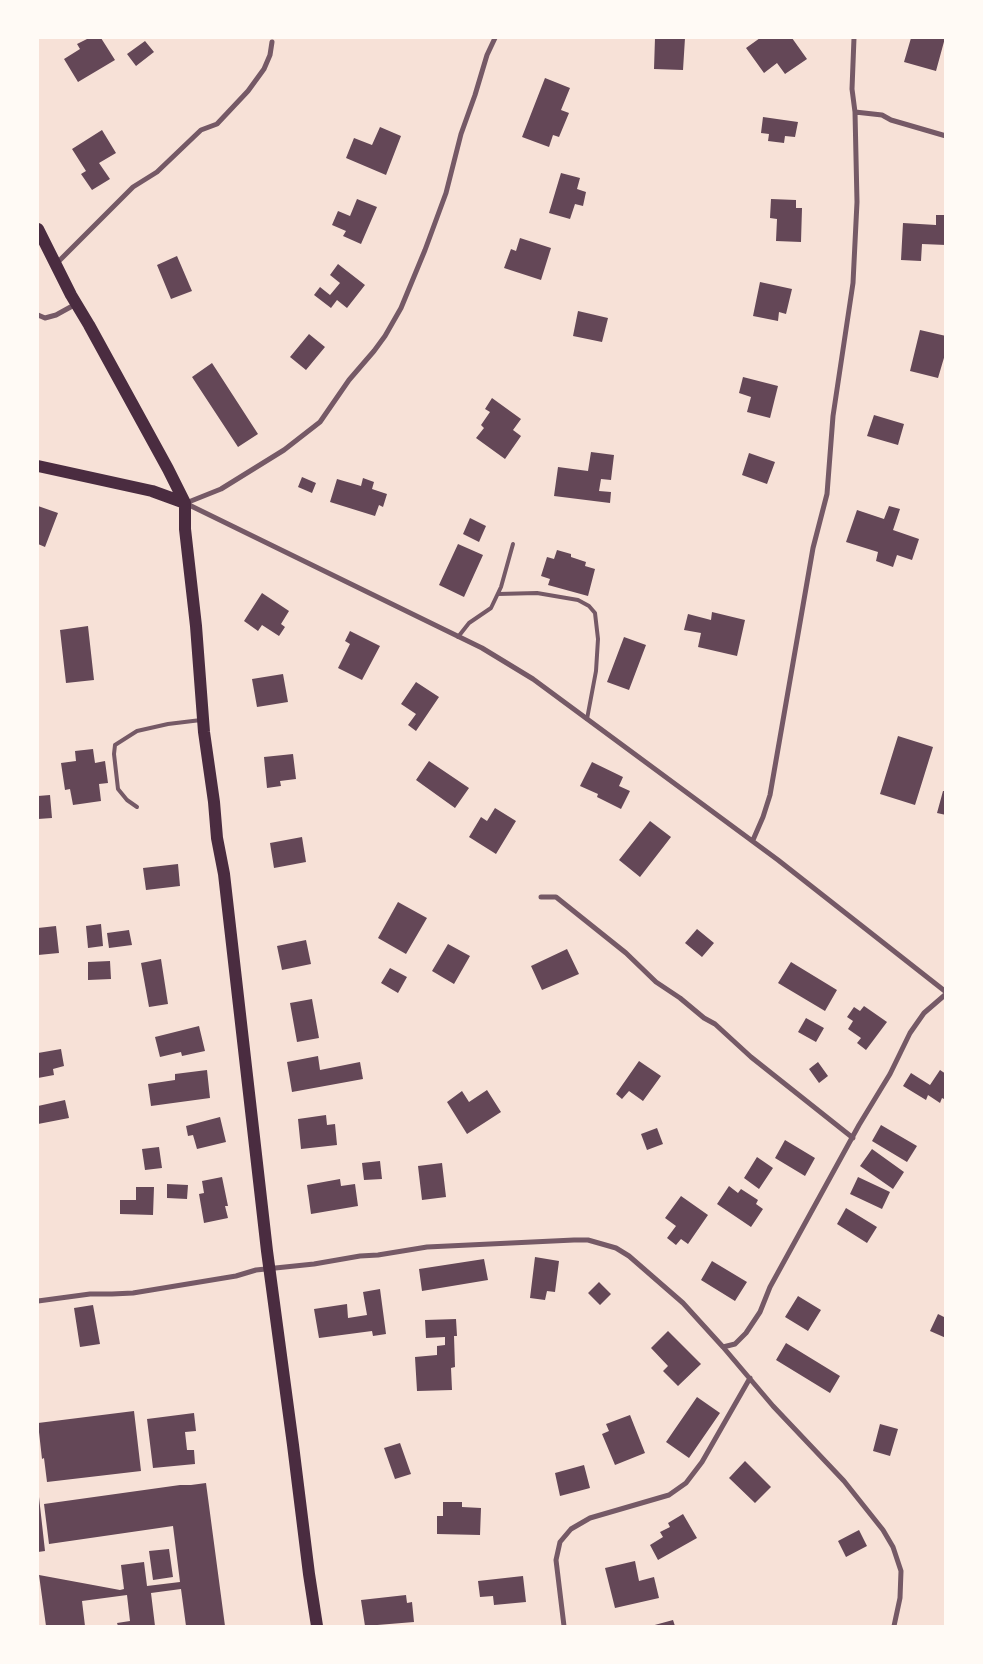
<!DOCTYPE html>
<style>
body{margin:0}
#map{position:relative;width:983px;height:1664px;overflow:hidden;background:#f7e1d7;font-family:"PT Sans",sans-serif}
canvas{display:block}
.frame{position:absolute;inset:0;border:39px solid #fffaf5;pointer-events:none}
</style>
<div id="map">
<canvas width="983" height="1664"></canvas>
<div class="frame"></div>
</div>
<script>
const ctx = document.querySelector('canvas').getContext('2d');
ctx.lineJoin = 'round';
function fillPath(path, color) {
  ctx.fillStyle = color;
  ctx.fill(path, 'evenodd');
}
function toPath(rows) {
  const path = new Path2D();
  for (const r of rows) {
    path.moveTo(r[0], r[1]);
    for (let i = 2; i < r.length; i += 2) path.lineTo(r[i], r[i + 1]);
  }
  return path;
}
function strokePath(path, color, width, dash) {
  ctx.strokeStyle = color;
  ctx.lineWidth = width;
  ctx.lineCap = dash ? 'butt' : 'round';
  ctx.setLineDash(dash || []);
  ctx.stroke(path);
}
const building = toPath([
 [89,38,101,38,115,60,78,82,64,59,80,49,77,44],
 [655,38,685,38,683,70,654,69],
 [760,38,792,38,807,59,785,74,777,63,764,73,746,48],
 [911,38,945,38,936,71,904,62],
 [145,41,154,52,136,66,127,54],
 [545,78,570,88,561,110,569,113,559,137,553,135,549,147,522,137],
 [763,117,798,122,795,137,785,136,784,143,768,141,769,134,761,133],
 [380,127,401,136,386,175,346,158,354,138,372,145],
 [102,130,116,153,99,163,110,179,92,190,81,174,86,171,72,149],
 [561,173,580,178,577,189,586,192,583,206,575,204,570,219,549,213],
 [357,199,377,207,361,244,343,236,346,231,332,225,338,211,350,216],
 [771,199,796,200,796,208,802,208,801,242,776,241,777,219,770,218],
 [936,215,946,215,946,245,922,244,921,261,901,260,903,223,936,225],
 [520,238,551,248,541,280,504,268,511,249,516,251],
 [177,256,192,291,171,299,157,265],
 [338,264,365,285,347,308,337,300,331,308,314,295,320,287,330,295,340,283,330,275],
 [760,282,792,289,786,314,779,312,778,321,753,316],
 [578,311,608,318,602,342,573,336],
 [920,330,946,336,946,351,938,378,910,371],
 [309,334,325,347,306,370,290,357],
 [212,363,258,434,238,447,192,377],
 [743,377,778,386,770,418,747,412,751,397,739,393],
 [492,398,521,419,513,430,521,436,505,459,476,438,484,428,481,425,490,412,485,409],
 [874,415,904,424,898,445,867,436],
 [591,452,614,455,611,480,601,479,599,491,611,492,610,503,554,496,558,467,588,471],
 [749,453,775,462,767,484,742,475],
 [302,477,316,483,312,493,298,487],
 [363,478,374,482,372,489,387,494,383,507,379,505,375,516,330,502,337,479,361,486],
 [38,506,58,513,45,547,38,544],
 [889,506,900,509,893,530,919,539,912,560,897,555,893,567,876,561,878,552,846,542,857,510,884,519],
 [470,518,486,526,479,542,463,534],
 [458,544,483,555,464,597,439,585],
 [557,550,571,554,571,557,586,562,585,566,595,569,588,596,548,585,550,579,541,576,547,557,554,559],
 [262,593,289,611,281,624,285,627,279,636,262,625,258,631,244,621],
 [712,612,745,620,737,656,698,647,701,633,684,630,688,614,711,620],
 [88,626,94,680,66,683,60,630],
 [350,631,380,646,362,680,338,668,350,644,345,641],
 [624,637,646,645,629,690,607,682],
 [283,674,288,702,257,707,252,679],
 [416,682,439,697,416,731,408,725,416,714,401,704],
 [898,736,933,747,915,805,880,794],
 [93,749,95,763,105,761,108,783,99,784,101,801,73,805,70,789,65,790,61,763,76,761,75,751],
 [293,754,296,779,280,781,281,786,267,788,264,757],
 [429,761,469,788,455,808,416,780],
 [592,762,623,777,619,786,630,791,621,809,597,797,598,794,580,786],
 [943,791,946,791,946,815,937,813],
 [50,795,52,818,38,819,38,796],
 [495,808,516,821,496,854,469,837,481,817,487,821],
 [650,821,671,837,640,877,619,860],
 [302,837,306,862,274,868,270,843],
 [178,864,180,886,146,890,143,868],
 [398,902,427,918,406,954,378,938],
 [101,924,103,946,88,948,86,926],
 [56,926,59,953,38,955,38,928],
 [697,929,714,943,702,957,685,943],
 [129,930,132,945,109,948,107,933],
 [306,940,311,964,282,970,277,946],
 [448,944,470,956,454,984,432,971],
 [567,949,579,974,542,990,531,966],
 [161,959,168,1004,149,1007,141,963],
 [110,961,111,979,88,980,88,962],
 [791,962,837,990,825,1011,778,983],
 [390,968,407,977,398,993,381,983],
 [312,999,319,1038,297,1042,290,1003],
 [864,1006,887,1022,866,1050,857,1043,861,1038,848,1029,853,1021,847,1017,854,1007,860,1011],
 [806,1018,824,1028,816,1042,798,1032],
 [199,1026,205,1051,182,1056,181,1052,160,1057,155,1037],
 [61,1049,64,1066,53,1069,54,1075,38,1078,38,1053],
 [318,1056,320,1070,360,1062,363,1079,292,1092,287,1062],
 [639,1061,661,1076,643,1101,629,1091,622,1099,616,1094],
 [818,1062,828,1076,819,1083,809,1069],
 [207,1070,210,1098,151,1106,148,1084,175,1080,175,1074],
 [940,1070,946,1074,946,1100,942,1098,940,1103,928,1095,926,1100,903,1086,911,1073,930,1085],
 [487,1090,501,1112,467,1134,447,1102,462,1091,469,1102],
 [65,1100,69,1118,38,1124,38,1106],
 [326,1115,327,1125,335,1124,337,1145,301,1149,298,1119],
 [220,1117,226,1142,197,1149,193,1135,188,1136,186,1126],
 [881,1125,917,1146,907,1162,872,1141],
 [657,1128,663,1144,647,1150,641,1134],
 [785,1140,815,1158,805,1176,775,1158],
 [159,1147,162,1168,145,1170,142,1149],
 [872,1149,904,1172,893,1189,860,1166],
 [757,1157,773,1168,759,1189,744,1178],
 [380,1161,382,1179,364,1180,362,1163],
 [442,1163,446,1197,422,1200,418,1166],
 [222,1177,228,1206,225,1206,228,1218,204,1223,199,1194,204,1193,202,1181],
 [858,1177,890,1192,882,1209,850,1194],
 [340,1179,341,1186,355,1184,358,1206,311,1214,307,1185],
 [167,1184,188,1185,187,1199,167,1198],
 [729,1186,738,1193,741,1189,758,1200,756,1204,763,1209,751,1227,717,1204],
 [136,1187,154,1187,153,1215,120,1214,120,1200,136,1200],
 [681,1196,708,1215,688,1244,681,1239,676,1245,667,1238,676,1226,665,1218],
 [846,1208,877,1227,867,1243,837,1224],
 [535,1257,559,1261,555,1292,547,1291,545,1300,530,1298],
 [484,1259,488,1280,422,1291,419,1269],
 [712,1261,747,1282,735,1301,701,1280],
 [599,1282,611,1294,600,1305,588,1293],
 [380,1289,386,1334,373,1336,372,1331,319,1338,314,1309,347,1304,348,1318,367,1315,363,1292],
 [798,1296,821,1310,808,1331,785,1317],
 [93,1305,100,1344,80,1347,74,1308],
 [938,1314,946,1318,946,1338,930,1331],
 [456,1319,457,1336,454,1336,455,1367,451,1368,452,1390,417,1391,415,1357,437,1355,437,1346,445,1345,445,1337,426,1338,425,1320],
 [668,1331,701,1364,678,1386,663,1371,668,1366,651,1348],
 [786,1343,840,1376,830,1393,776,1360],
 [697,1397,720,1413,689,1458,666,1442],
 [134,1411,141,1471,47,1482,44,1458,42,1459,38,1423],
 [194,1413,196,1431,185,1432,187,1450,194,1450,195,1464,153,1468,147,1419],
 [630,1415,645,1453,615,1465,602,1434,609,1431,606,1424],
 [880,1424,898,1429,890,1456,873,1451],
 [400,1443,411,1474,395,1479,384,1448],
 [745,1461,771,1487,755,1503,729,1478],
 [584,1465,590,1488,560,1496,555,1473],
 [206,1483,225,1626,186,1626,181,1589,151,1593,155,1626,118,1626,117,1623,130,1621,127,1595,82,1601,85,1626,46,1626,39,1575,120,1590,124,1589,121,1565,144,1562,147,1586,180,1582,173,1526,49,1544,44,1504,180,1485,191,1485],
 [38,1497,39,1497,45,1551,38,1552],
 [443,1502,462,1502,462,1507,481,1508,480,1535,437,1534,437,1516,443,1516],
 [683,1514,697,1538,658,1560,650,1545,663,1537,660,1532,670,1527,668,1523],
 [859,1530,867,1546,846,1557,838,1541],
 [169,1549,173,1577,153,1580,149,1551],
 [635,1561,639,1581,654,1577,659,1598,615,1608,605,1568],
 [523,1576,526,1602,494,1605,493,1596,480,1597,478,1581],
 [406,1595,407,1603,412,1602,414,1622,365,1626,361,1600],
 [673,1620,675,1626,651,1626]
]);
const service = toPath([
 [498,594,537,593,578,600,589,606,595,613,598,639,596,671,587,719],
 [458,637,469,623,491,608,501,587,513,544],
 [137,807,127,800,118,789,114,754,115,745,137,731,168,724,201,720]
]);
const minor = toPath([
 [855,112,882,115,891,120,946,136],
 [56,264,133,187,157,172,201,130,217,124,248,91,264,69,270,55,272,42],
 [38,315,45,318,56,315,76,304],
 [185,503,482,648,533,679,778,860,946,992],
 [186,503,221,489,284,450,320,422,349,380,374,351,385,336,401,308,425,250,446,193,461,134,475,95,487,55,495,38],
 [753,840,763,817,770,795,813,548,827,494,833,416,853,283,857,202,855,112,852,89,854,38],
 [541,897,556,897,626,953,656,982,680,998,704,1018,715,1024,751,1057,853,1138],
 [38,1301,90,1294,112,1294,133,1293,236,1276,256,1270,314,1264,360,1256,378,1255,427,1247,574,1240,588,1240,616,1248,629,1256,683,1303,723,1347,773,1406,844,1481,883,1530,893,1547,901,1571,900,1598,894,1626],
 [723,1347,735,1344,746,1333,760,1312,770,1287,859,1125,890,1074,910,1033,924,1013,946,994],
 [564,1626,556,1560,560,1542,571,1529,590,1518,669,1495,686,1483,702,1462,750,1378]
]);
const primary = toPath([
 [38,229,71,295,89,325,168,469,185,503,185,529,196,626,204,732,214,802,217,838,224,874,267,1251,293,1445,309,1574,317,1626],
 [38,466,152,491,185,503]
]);
fillPath(building, '#644757');
strokePath(service, '#755966', 4);
strokePath(minor, '#755966', 5);
strokePath(primary, '#4a2c40', 12);
</script>
